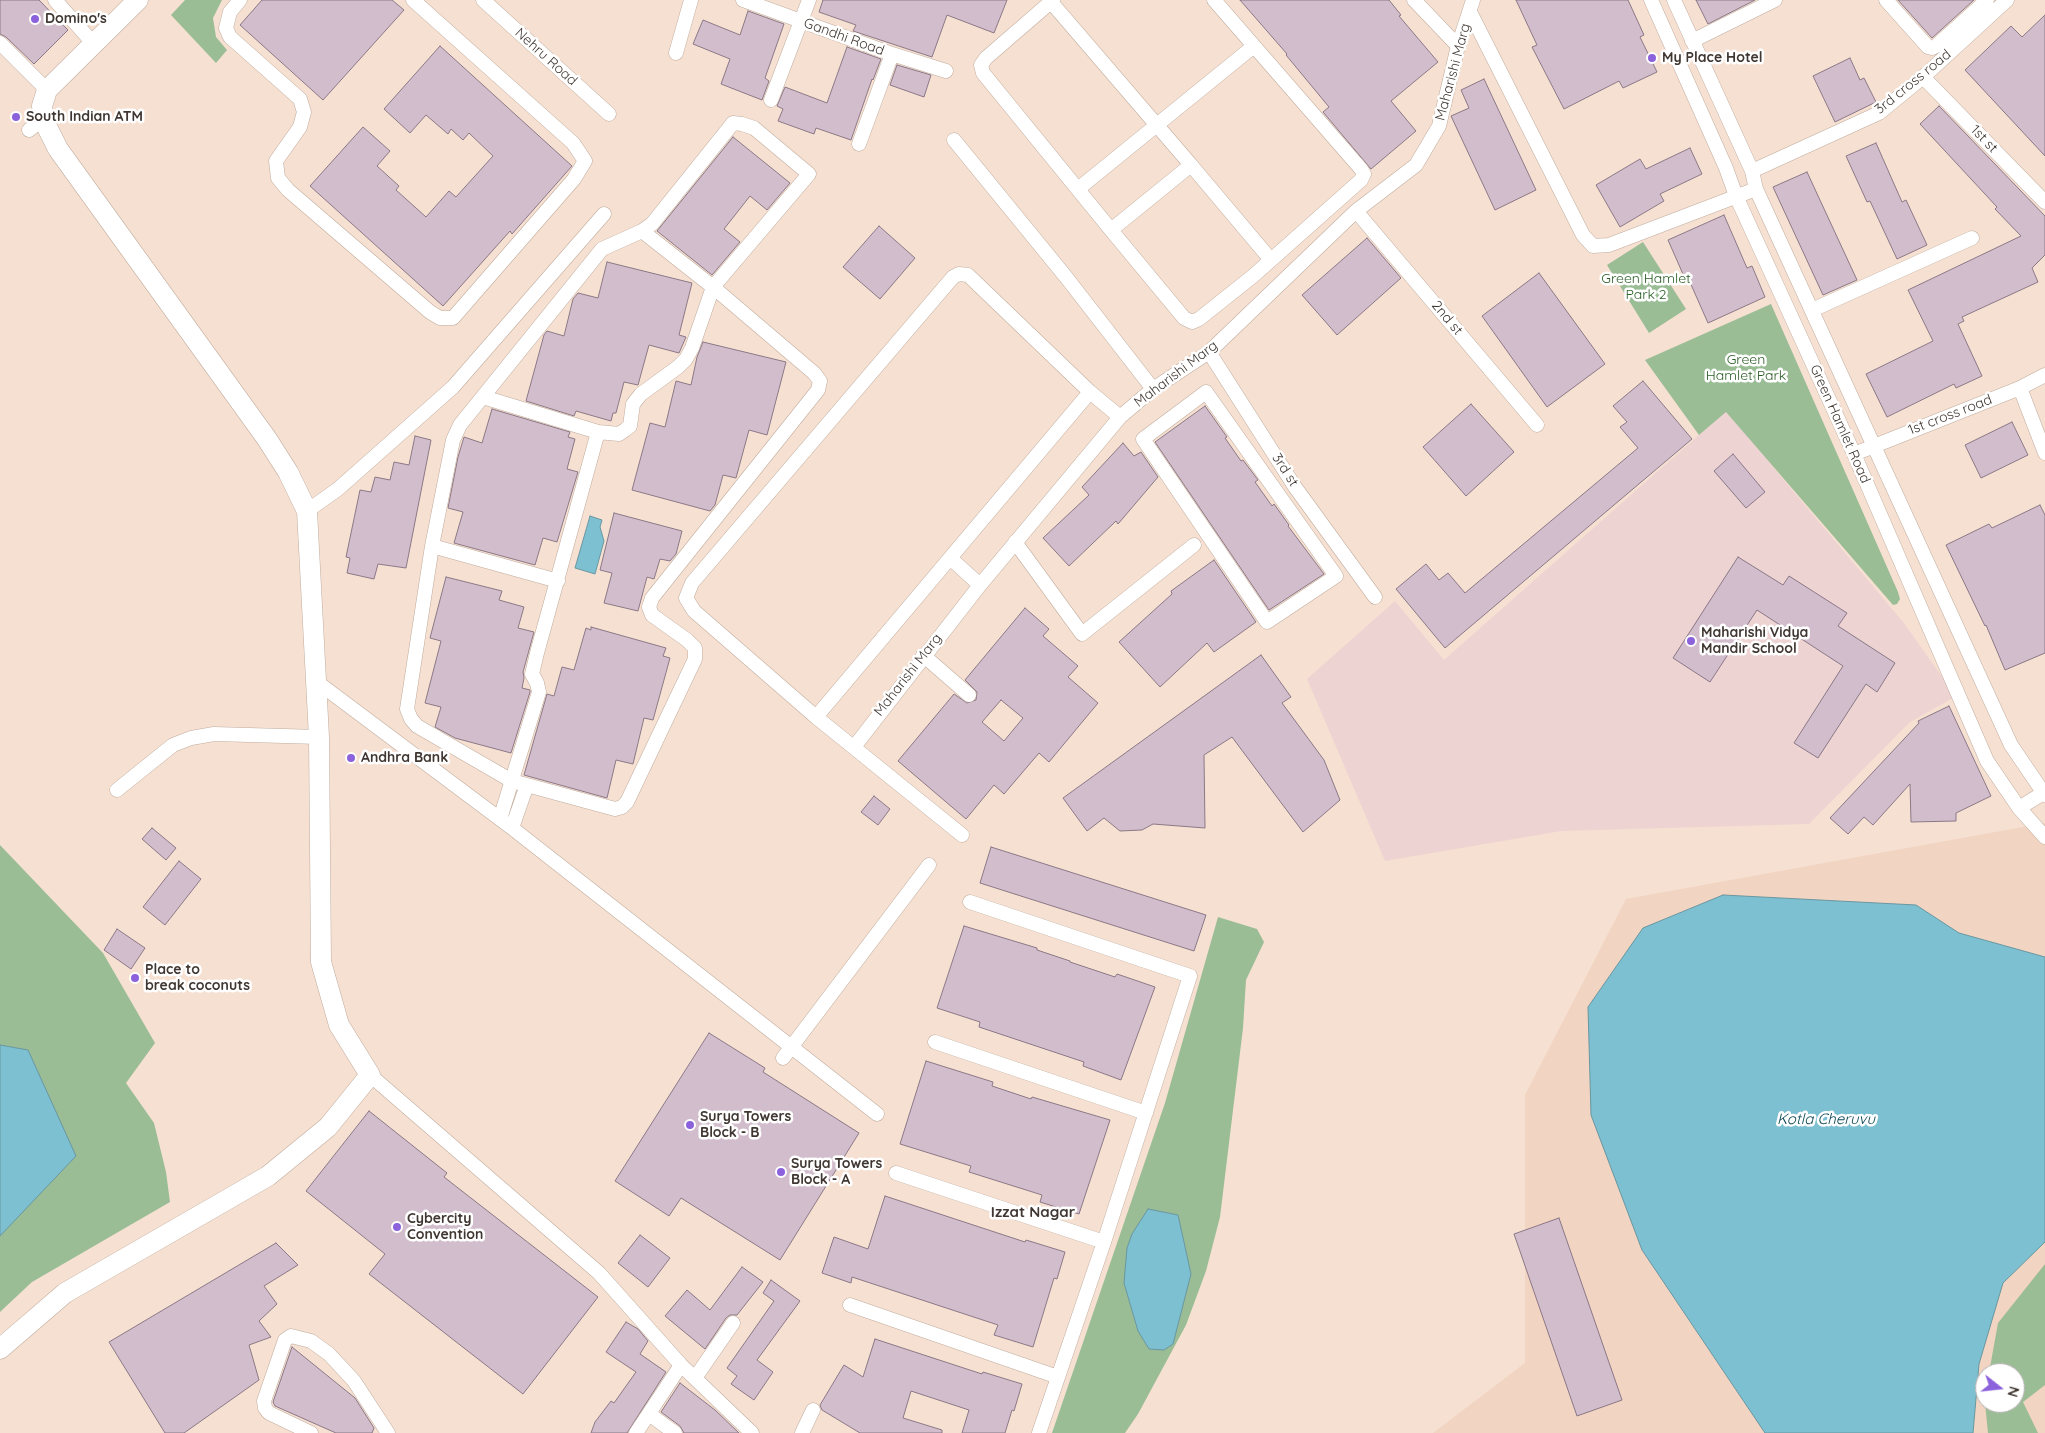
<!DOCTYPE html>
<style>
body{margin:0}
#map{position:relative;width:2045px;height:1433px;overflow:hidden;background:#f6e0d1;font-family:Quicksand,sans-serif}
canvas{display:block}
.north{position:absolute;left:1975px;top:1363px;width:50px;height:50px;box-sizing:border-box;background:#fff;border:1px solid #b3afad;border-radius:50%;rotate:106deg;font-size:14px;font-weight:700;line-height:20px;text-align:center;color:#403732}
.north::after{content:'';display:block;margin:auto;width:18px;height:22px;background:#8c61dc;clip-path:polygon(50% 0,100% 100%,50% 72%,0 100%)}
</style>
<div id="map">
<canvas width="2045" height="1433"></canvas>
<div class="north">N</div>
</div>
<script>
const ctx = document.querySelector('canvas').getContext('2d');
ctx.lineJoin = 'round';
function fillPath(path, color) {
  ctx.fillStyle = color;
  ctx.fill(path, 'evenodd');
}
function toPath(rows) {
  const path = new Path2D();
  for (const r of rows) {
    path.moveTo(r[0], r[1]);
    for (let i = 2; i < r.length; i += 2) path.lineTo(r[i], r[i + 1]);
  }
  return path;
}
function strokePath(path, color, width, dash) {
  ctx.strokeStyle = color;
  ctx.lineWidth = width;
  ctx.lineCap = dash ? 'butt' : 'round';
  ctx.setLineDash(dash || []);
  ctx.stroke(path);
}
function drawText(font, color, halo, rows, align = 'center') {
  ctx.font = font + ' Quicksand,sans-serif';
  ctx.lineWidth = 5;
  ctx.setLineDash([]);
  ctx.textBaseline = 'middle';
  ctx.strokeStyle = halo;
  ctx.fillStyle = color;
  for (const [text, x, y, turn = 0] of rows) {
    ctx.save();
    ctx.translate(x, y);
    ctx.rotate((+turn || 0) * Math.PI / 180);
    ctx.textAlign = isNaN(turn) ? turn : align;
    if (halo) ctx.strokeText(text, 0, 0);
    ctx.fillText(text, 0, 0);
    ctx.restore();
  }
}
const built = toPath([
 [2045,823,2045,1433,1433,1433,1525,1363,1525,1095,1626,899],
 [1985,1373,2015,1373,2015,1403,1985,1403]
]);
const education = toPath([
 [1726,411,1903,622,1948,685,1953,698,1910,722,1809,824,1561,831,1385,861,1307,679,1395,601,1444,660]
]);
const green = toPath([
 [185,0,222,0,213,18,216,37,227,50,216,63,171,15],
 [1643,242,1686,309,1649,333,1607,265],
 [1771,304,1898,592,1900,599,1897,604,1893,605,1726,412,1699,435,1645,360],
 [0,845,103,953,155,1043,126,1083,154,1123,166,1172,170,1202,32,1282,0,1312],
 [1218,917,1257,929,1264,942,1246,980,1243,1028,1220,1217,1206,1271,1186,1325,1138,1414,1125,1433,1052,1433,1165,1103],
 [2045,1264,2045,1385,2023,1402,2038,1433,1988,1433,1985,1403,2015,1403,2015,1373,1989,1373,1998,1323]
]);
const water = toPath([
 [590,516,602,520,600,527,604,541,595,574,575,568,590,516],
 [1723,895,1916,905,1959,933,2045,957,2045,1242,2003,1283,1979,1364,1973,1433,1765,1433,1642,1250,1591,1115,1588,1007,1643,928,1723,895],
 [0,1045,28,1050,76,1156,0,1236,0,1045],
 [1148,1209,1178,1215,1191,1274,1173,1344,1164,1350,1149,1349,1138,1331,1124,1283,1127,1248,1132,1234,1148,1209]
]);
const building = toPath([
 [0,0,39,0,68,30,34,64,6,37,0,34,0,0],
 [262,0,392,0,404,10,323,100,240,25,262,0],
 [823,0,1007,0,994,33,947,15,932,57,853,31,856,25,819,12,823,0],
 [1240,0,1389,0,1401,15,1399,16,1438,62,1391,101,1416,131,1371,169,1323,112,1329,107,1286,55,1287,54,1240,0],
 [1516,0,1628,0,1644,35,1640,37,1657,72,1623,88,1619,81,1564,109,1532,47,1537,45,1516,0],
 [1696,0,1755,0,1708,24,1696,0],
 [1898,0,1974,0,1932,38,1898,0],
 [748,11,784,24,765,78,769,81,762,100,721,84,730,59,693,44,703,20,740,35,748,11],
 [2045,15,2045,156,1965,70,2011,26,2022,37,2045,15],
 [440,46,572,166,512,234,510,231,443,306,310,186,363,127,390,151,377,166,399,186,396,190,426,217,449,191,456,197,493,156,469,133,463,140,451,129,448,134,426,115,410,133,384,109,440,46],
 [847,47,881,59,873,80,872,79,851,140,816,128,814,134,778,121,783,109,777,106,785,87,827,103,847,47],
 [1850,58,1860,80,1864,78,1876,102,1835,122,1813,76,1850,58],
 [897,65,931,75,924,97,890,85,897,65],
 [1484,79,1536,190,1495,210,1451,116,1469,108,1461,90,1484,79],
 [1939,106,2045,216,2045,255,2032,268,2038,282,1962,317,1964,321,1958,324,1982,376,1956,388,1954,384,1887,417,1866,374,1933,341,1908,290,2021,236,1995,209,1997,207,1920,124,1939,106],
 [733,137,790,183,767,210,750,196,724,229,740,242,712,275,657,231,733,137],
 [1876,143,1902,202,1906,200,1927,245,1897,259,1870,201,1867,202,1846,156,1876,143],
 [1690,148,1702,174,1660,194,1664,201,1620,227,1596,185,1640,159,1646,169,1690,148],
 [1807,172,1857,280,1823,295,1773,187,1807,172],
 [1724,215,1747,268,1752,266,1765,297,1708,323,1689,280,1686,281,1668,240,1724,215],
 [879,226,915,258,880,299,843,267,879,226],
 [1367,238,1401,278,1337,335,1302,295,1367,238],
 [607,262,692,283,679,335,686,337,679,353,649,345,638,385,624,382,616,413,613,413,611,421,576,411,574,416,526,401,544,335,547,331,564,336,573,299,578,293,598,298,607,262],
 [1539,273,1605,364,1547,407,1482,316,1539,273],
 [703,342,786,362,767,435,749,430,736,478,723,475,715,505,710,511,632,490,650,423,665,427,676,381,691,385,697,357,703,342],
 [1643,381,1692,439,1445,648,1396,589,1426,564,1439,580,1448,573,1465,593,1638,448,1620,427,1627,422,1613,406,1643,381],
 [1471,404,1514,452,1466,496,1423,447,1471,404],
 [1205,406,1227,437,1225,438,1241,461,1243,460,1258,480,1255,482,1272,506,1274,504,1289,525,1288,526,1324,574,1269,610,1155,442,1205,406],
 [492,409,570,432,568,437,575,439,567,469,578,472,557,542,543,538,535,565,454,543,463,512,448,508,458,457,464,437,482,443,492,409],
 [2012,422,2028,455,1981,478,1965,445,2012,422],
 [415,436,431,440,406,568,378,564,374,579,347,573,350,558,346,557,360,490,371,492,375,477,390,480,394,462,409,465,415,436],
 [1123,443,1134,456,1141,452,1158,477,1118,524,1116,521,1069,566,1043,538,1089,495,1082,487,1123,443],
 [1733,454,1765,492,1746,508,1714,471,1733,454],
 [2040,505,2045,515,2045,653,2005,670,1986,625,1985,626,1946,545,1989,524,1992,528,2040,505],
 [614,513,682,531,676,554,670,561,660,559,654,579,647,577,638,611,604,603,612,573,600,570,614,513],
 [1738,557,1783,585,1789,576,1847,613,1838,626,1895,663,1877,692,1866,684,1818,758,1794,743,1843,666,1757,610,1710,682,1673,658,1738,557],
 [1214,560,1256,622,1214,652,1207,643,1160,687,1119,642,1172,594,1171,591,1214,560],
 [446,577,502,591,499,600,524,607,518,628,534,632,523,672,524,678,522,688,530,690,530,692,511,753,455,738,435,727,441,707,425,703,441,641,430,638,446,577],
 [1025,608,1049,629,1043,636,1078,666,1068,677,1098,703,1049,762,1039,753,1004,794,994,785,966,819,898,761,954,694,967,703,976,700,977,692,965,680,1025,608],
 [1001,700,1023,718,1004,741,982,722,1001,700],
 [591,627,666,648,663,656,670,658,653,720,644,718,633,764,616,760,607,798,524,775,547,694,554,696,562,667,574,670,586,628,591,630,591,627],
 [1261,655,1291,697,1282,703,1324,760,1340,800,1303,832,1232,737,1204,755,1205,828,1153,824,1142,830,1120,831,1104,818,1087,831,1063,798,1261,655],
 [1949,706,1991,796,1956,813,1956,821,1911,822,1910,784,1873,825,1864,817,1848,834,1830,818,1919,723,1918,721,1949,706],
 [874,796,890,809,878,825,861,812,874,796],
 [152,828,176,848,166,860,142,839,152,828],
 [991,847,1206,915,1194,951,980,883,991,847],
 [179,861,201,879,165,925,143,907,179,861],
 [964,926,1037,948,1037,950,1070,961,1070,962,1115,977,1117,974,1155,987,1121,1080,1083,1066,1084,1062,979,1027,980,1022,937,1008,964,926],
 [117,929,145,948,131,969,104,950,117,929],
 [709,1033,765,1068,763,1072,859,1133,780,1260,681,1198,669,1216,615,1181,709,1033],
 [926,1061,993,1082,992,1086,1031,1099,1032,1097,1110,1120,1079,1214,1040,1202,1042,1195,969,1172,971,1166,900,1144,926,1061],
 [369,1111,447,1173,444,1177,598,1297,523,1394,369,1274,385,1254,306,1191,369,1111],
 [885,1196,1025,1242,1026,1240,1065,1252,1057,1279,1054,1278,1033,1347,994,1335,998,1325,852,1277,851,1283,822,1273,834,1237,868,1249,885,1196],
 [1559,1218,1622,1400,1577,1416,1514,1234,1559,1218],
 [640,1235,670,1258,648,1287,618,1263,640,1235],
 [276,1243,298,1265,264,1286,277,1304,259,1321,271,1337,249,1345,259,1380,184,1433,165,1433,109,1342,276,1243],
 [742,1267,763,1282,737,1315,730,1315,726,1318,705,1349,665,1316,687,1290,710,1310,742,1267],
 [771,1280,800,1301,757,1360,773,1372,754,1400,731,1384,737,1376,727,1368,774,1301,763,1293,771,1280],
 [626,1322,638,1329,648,1341,640,1354,666,1372,627,1433,591,1433,595,1422,611,1401,614,1403,636,1372,606,1352,626,1322],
 [875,1339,982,1374,983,1372,1022,1384,1014,1411,1012,1410,1005,1433,962,1433,969,1410,911,1391,903,1418,942,1430,942,1433,860,1433,822,1410,820,1405,844,1365,863,1377,875,1339],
 [292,1347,355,1398,374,1428,372,1433,336,1433,275,1406,273,1402,292,1347],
 [680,1383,715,1410,739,1433,684,1433,680,1426,661,1412,680,1383]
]);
const street = toPath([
 [55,0,93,43],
 [240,0,230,12,226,28,230,37,300,99,304,112,300,127,276,161,278,178,288,190,430,312,440,318,453,318,574,179,585,161,573,143,413,0],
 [483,0,609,114],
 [743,0,892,54,946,71],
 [1053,0,986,58,981,65,983,73,1111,230],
 [1414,0,1458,46],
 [1651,0,1726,168,1736,196,1854,454,1987,761,2019,808,2045,837],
 [1674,0,1752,171,1756,189,2011,745,2045,795],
 [1886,0,1928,47,1932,48,1936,46,1987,0],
 [1051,2,1191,165,1111,230,1184,318,1192,322,1199,319,1253,276,1361,180,1364,174,1361,169,1214,0],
 [1470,12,1583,235,1593,246,1609,245,1756,189],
 [1692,41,1775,0],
 [0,43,47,90],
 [676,53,691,0],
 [1923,77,2045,202],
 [771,100,809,0],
 [733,123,742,124,754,128,809,174,713,287,814,373,820,381,818,390,652,598,649,607,652,615,687,640,695,648,695,659,627,802,622,807,615,809,512,781,417,726,411,719,407,709,432,546,453,440,460,425,602,249,642,231,652,224,733,123],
 [29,130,43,119],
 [954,140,1066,277,1153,389],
 [859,144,892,54],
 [1191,165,1271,260],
 [1752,171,1879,113,1923,77,2007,0],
 [1078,189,1254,46],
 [1356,211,1537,425],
 [1812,310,1972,238],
 [1209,352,1295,487,1375,597],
 [2020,388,2045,453],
 [1206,392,1336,576,1267,622,1143,439,1206,392],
 [483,397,598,432],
 [1854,454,2020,388,2045,375],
 [307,511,338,489,453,387,604,214],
 [1015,542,1082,634,1194,545],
 [432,546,558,581],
 [950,558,980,585],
 [923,655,969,695],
 [317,682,512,828,877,1114],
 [816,717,1090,392],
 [854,747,980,585,1120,417,1153,389,1209,352,1356,211,1416,165,1439,126,1458,46,1473,0],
 [117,790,173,745,191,738,214,734,319,737],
 [2019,808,2045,792],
 [500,819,539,692,537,683,532,674,537,653,598,432,619,434,625,430,630,426,633,404,641,394,678,367,686,359,692,348,713,287,642,231],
 [512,828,527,785],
 [962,835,816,717,694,611,686,598,692,583,953,277,959,274,968,275,1090,392,1120,417],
 [970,902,1190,976,1104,1242,1039,1433],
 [935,1042,1146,1113],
 [783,1058,929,865],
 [370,1075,599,1273,681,1365,752,1433],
 [896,1173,1104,1242],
 [850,1305,1058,1377],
 [695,1378,733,1323],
 [649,1414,675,1433],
 [311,1433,269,1413,265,1408,264,1401,285,1340,291,1336,311,1341,329,1354,354,1381,388,1433],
 [636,1433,681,1365],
 [802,1433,813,1410]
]);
const secondary = toPath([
 [0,1349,65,1293,268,1176,328,1127,370,1075,339,1025,321,962,319,737,307,511,288,472,267,439,58,149,43,119,42,106,47,90,138,0]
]);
const markers = [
 [35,19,5,"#8c61dc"],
 [1652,58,5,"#8c61dc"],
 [16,117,5,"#8c61dc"],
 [1691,641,5,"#8c61dc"],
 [351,758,5,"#8c61dc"],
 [135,978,5,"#8c61dc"],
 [690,1125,5,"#8c61dc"],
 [781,1172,5,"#8c61dc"],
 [397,1227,5,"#8c61dc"]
];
const poiNames = [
 ["Domino's",45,19],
 ["My Place Hotel",1662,58],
 ["South Indian ATM",26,117],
 ["Maharishi Vidya",1701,633],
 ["Mandir School",1701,649],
 ["Andhra Bank",361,758],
 ["Place to",145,970],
 ["break coconuts",145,986],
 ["Surya Towers",700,1117],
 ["Block - B",700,1133],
 ["Surya Towers",791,1164],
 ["Block - A",791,1180],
 ["Cybercity",407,1219],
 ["Convention",407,1235]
];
const streetNames = [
 ["Gandhi Road",844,37,20],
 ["Nehru Road",546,57,42],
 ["Maharishi Marg",1453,72,-75],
 ["3rd cross road",1913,82,-39],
 ["1st st",1984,139,46],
 ["2nd st",1447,318,50],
 ["Maharishi Marg",1176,374,-37],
 ["1st cross road",1950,415,-21],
 ["Green Hamlet Road",1840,424,66],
 ["3rd st",1285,470,57],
 ["Maharishi Marg",908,675,-52]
];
const parkNames = [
 ["Green Hamlet",1646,279],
 ["Park 2",1646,295],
 ["Green",1746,360],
 ["Hamlet Park",1746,376]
];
const waterNames = [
 ["Kotla Cheruvu",1826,1119]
];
const neighbourhoodNames = [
 ["Izzat Nagar",1033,1212]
];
fillPath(built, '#f1d4c1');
fillPath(education, '#eed3d3');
fillPath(green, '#9abd96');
fillPath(water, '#7cc0d1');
strokePath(water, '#6a97a1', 1);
fillPath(building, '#d2bdcc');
strokePath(building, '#8b7886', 1);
strokePath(street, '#c0ac9e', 15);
strokePath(secondary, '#c0ac9e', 21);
strokePath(street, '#fff', 14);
strokePath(secondary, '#fff', 20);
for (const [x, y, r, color] of markers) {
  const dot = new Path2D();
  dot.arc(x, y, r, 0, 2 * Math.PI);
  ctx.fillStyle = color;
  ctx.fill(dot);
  strokePath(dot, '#fff', 2);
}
drawText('bold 14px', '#403732', '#fff', poiNames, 'left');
drawText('14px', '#403732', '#fff', streetNames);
drawText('14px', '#2b5e26', '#fff', parkNames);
drawText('italic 15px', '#0e4a57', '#fff', waterNames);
drawText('bold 15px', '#403732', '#fff', neighbourhoodNames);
</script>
